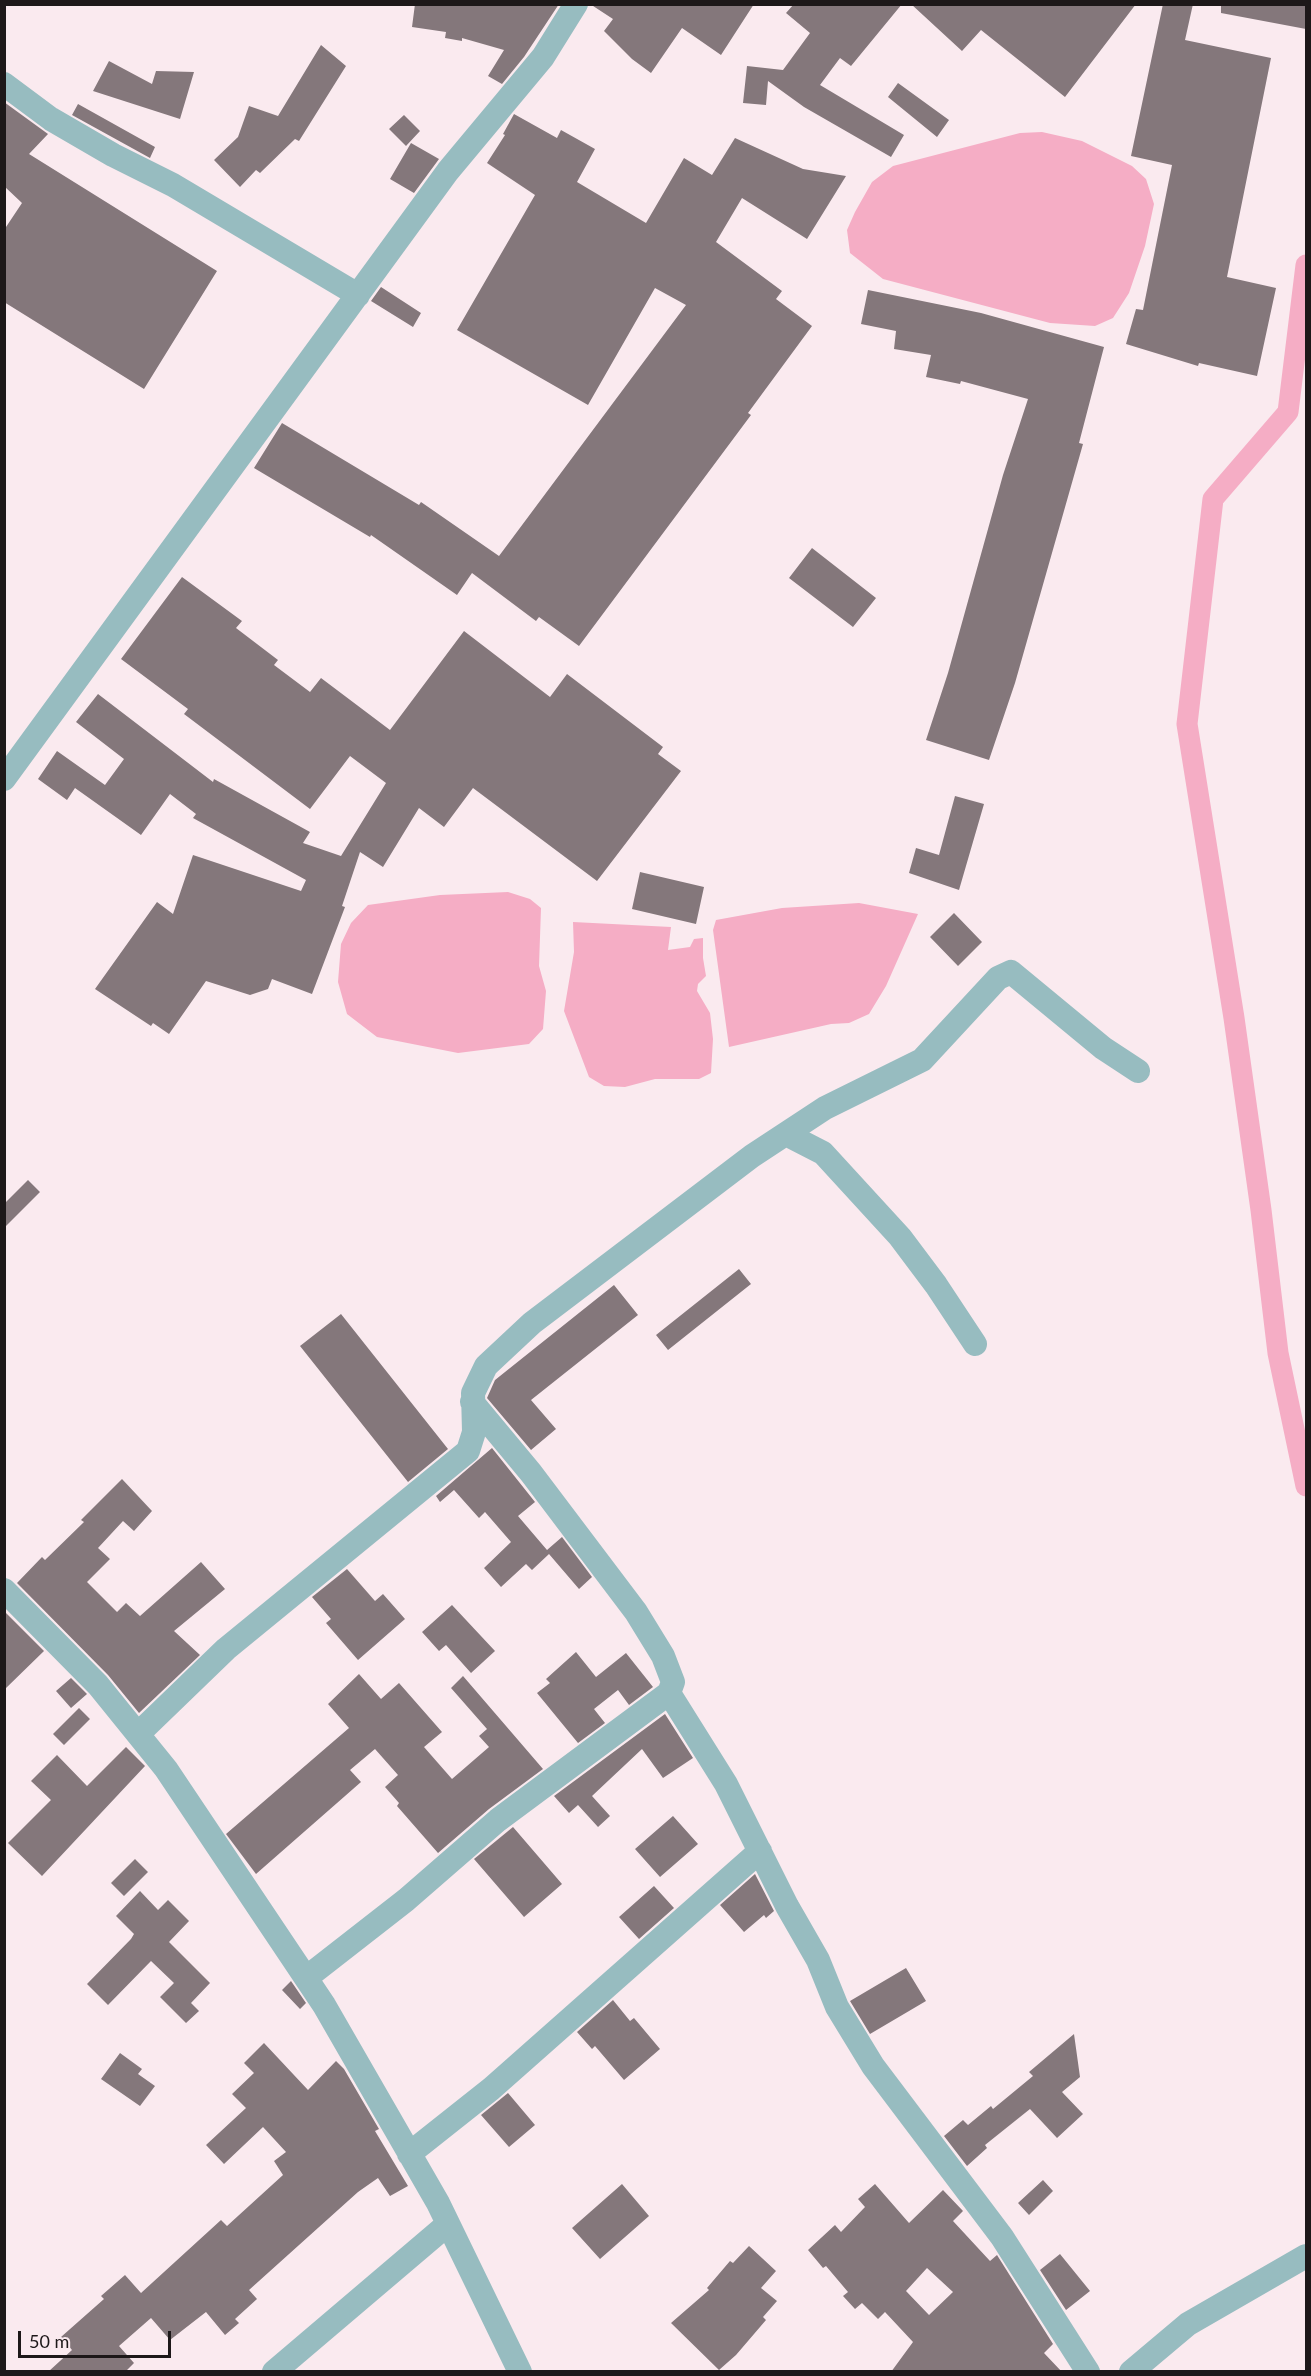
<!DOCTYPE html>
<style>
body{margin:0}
#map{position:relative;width:1311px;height:2376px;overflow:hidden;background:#faeaef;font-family:Lato,sans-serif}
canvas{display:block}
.frame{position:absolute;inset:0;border:6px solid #1d1819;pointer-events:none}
.scale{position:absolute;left:18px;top:2331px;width:153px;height:27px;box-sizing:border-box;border:3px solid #1d1819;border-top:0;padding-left:8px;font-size:18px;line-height:21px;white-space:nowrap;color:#1d1819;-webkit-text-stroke:4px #faeaef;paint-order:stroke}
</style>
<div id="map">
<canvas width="1311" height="2376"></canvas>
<div class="frame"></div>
<div class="scale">50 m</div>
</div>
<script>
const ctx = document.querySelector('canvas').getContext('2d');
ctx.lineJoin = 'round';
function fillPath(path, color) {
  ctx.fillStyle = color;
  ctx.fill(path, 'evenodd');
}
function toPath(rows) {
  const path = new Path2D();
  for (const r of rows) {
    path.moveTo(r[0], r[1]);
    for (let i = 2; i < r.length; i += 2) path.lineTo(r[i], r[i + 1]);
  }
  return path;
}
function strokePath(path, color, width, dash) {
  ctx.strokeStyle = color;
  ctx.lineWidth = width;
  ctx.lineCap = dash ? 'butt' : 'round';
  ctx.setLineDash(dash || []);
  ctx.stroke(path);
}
const water = toPath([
 [1042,132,1082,141,1132,166,1146,179,1154,204,1145,246,1129,293,1113,318,1095,326,1050,323,883,279,850,253,847,230,855,212,872,182,893,166,1020,133],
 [508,892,530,899,541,908,539,966,546,991,543,1029,529,1044,458,1053,377,1037,347,1014,338,982,341,944,351,923,368,905,440,895],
 [859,903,918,914,886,986,869,1014,849,1023,831,1024,729,1047,713,930,716,920,782,908],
 [573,922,671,927,668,950,690,947,694,939,703,938,703,958,706,976,698,984,697,991,710,1013,713,1039,711,1073,699,1079,655,1079,625,1087,604,1086,589,1077,564,1011,574,952]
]);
const canal = toPath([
 [1306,265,1288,412,1213,499,1187,724,1234,1018,1261,1210,1278,1353,1306,1486]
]);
const building = toPath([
 [415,4,559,4,524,57,502,84,488,76,504,50,462,38,462,41,445,38,446,32,412,27],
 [590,4,754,4,721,55,682,28,651,73,632,59,604,31,613,19],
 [794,4,902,4,851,66,840,58,820,85,904,135,891,157,804,107,768,81,766,105,743,103,747,66,783,70,810,33,786,13],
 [911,4,1136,4,1065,97,981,30,962,51],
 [1163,4,1193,4,1185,40,1271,58,1227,277,1276,288,1257,376,1199,363,1198,366,1126,344,1136,309,1143,310,1172,165,1131,156],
 [1221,4,1306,4,1306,29,1221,13],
 [321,45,346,66,299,141,295,139,260,173,256,170,240,187,214,160,238,137,249,106,278,116],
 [109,61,152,84,156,71,194,72,180,119,93,91],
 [898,83,949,120,937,137,888,97],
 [4,102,48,134,29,154,217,271,144,389,4,302,4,230,22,203,4,186],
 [78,104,155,147,150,158,72,115],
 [514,114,557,138,561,130,595,149,577,182,646,223,684,158,712,175,735,138,803,169,846,176,807,239,742,198,716,242,782,291,776,299,812,326,748,413,751,415,579,646,539,617,536,621,472,573,457,595,371,535,370,537,254,468,282,423,419,505,421,502,499,556,686,305,655,288,588,405,457,330,535,195,487,163,505,135,503,134],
 [404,115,420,131,406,146,389,129],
 [411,143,439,159,414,193,390,179],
 [381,287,421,313,413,327,371,301],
 [868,290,981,313,1104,347,1079,443,1083,444,1015,683,989,760,926,740,948,673,1003,475,1028,399,961,381,960,384,926,377,931,355,894,349,896,331,861,324],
 [812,548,876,598,853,627,789,578],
 [182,577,242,621,236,628,278,660,274,665,310,692,321,678,390,730,464,631,550,697,567,674,663,747,658,754,681,771,597,881,473,788,444,827,419,808,383,867,360,852,342,906,345,907,312,994,272,979,268,989,250,995,206,981,169,1034,153,1023,151,1026,95,989,157,902,173,914,193,855,301,891,306,880,193,818,196,814,170,794,141,835,75,788,67,800,38,779,57,751,105,785,124,759,76,722,98,694,213,782,214,779,310,832,303,843,341,856,386,783,350,756,310,809,184,714,188,709,121,659],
 [955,796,984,804,959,890,909,873,916,848,939,855],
 [640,872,704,887,696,924,632,909],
 [954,913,982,942,958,966,930,937],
 [28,1180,40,1192,4,1228,4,1204],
 [739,1269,751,1284,668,1350,656,1335],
 [614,1285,638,1315,531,1400,556,1429,531,1450,487,1398,495,1380],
 [341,1314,448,1449,408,1482,300,1346],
 [492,1448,535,1502,518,1516,547,1550,562,1537,592,1577,579,1589,549,1554,532,1570,526,1564,501,1587,484,1568,511,1542,485,1512,479,1518,454,1490,440,1502,436,1496],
 [122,1479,152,1511,134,1531,123,1521,98,1548,110,1559,87,1582,117,1612,126,1603,140,1616,201,1562,225,1589,174,1631,200,1655,139,1713,108,1675,17,1583,42,1557,45,1560,84,1522,81,1520],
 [347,1569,375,1601,383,1594,405,1619,358,1660,326,1623,331,1619,312,1597],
 [452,1605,495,1651,471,1673,446,1645,439,1651,422,1632],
 [4,1611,44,1651,4,1690],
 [576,1652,596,1677,626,1653,653,1687,629,1705,618,1690,594,1709,605,1723,578,1743,537,1693,550,1683,546,1679],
 [359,1674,381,1699,399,1683,442,1732,424,1747,452,1779,489,1747,479,1736,487,1729,451,1688,463,1676,543,1769,489,1809,438,1853,397,1806,399,1803,385,1787,398,1775,375,1749,350,1770,361,1782,256,1874,226,1834,349,1728,328,1704],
 [71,1678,87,1694,71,1708,56,1691],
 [79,1708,90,1719,64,1745,53,1734],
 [665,1714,693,1758,663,1778,642,1749,592,1796,610,1816,598,1827,578,1805,569,1813,554,1796],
 [126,1747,145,1766,42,1876,8,1843,51,1800,31,1781,57,1755,87,1786],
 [673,1816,698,1844,660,1877,635,1849],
 [513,1827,562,1884,524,1917,474,1859],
 [135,1859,148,1872,124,1896,111,1883],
 [755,1874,774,1911,766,1918,764,1915,744,1932,720,1905],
 [654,1886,674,1908,639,1939,619,1917],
 [140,1891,158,1910,168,1900,189,1921,169,1942,210,1983,191,2003,199,2011,186,2023,160,1997,174,1983,151,1961,108,2005,87,1984,131,1939,134,1934,116,1916],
 [906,1968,926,2001,870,2034,850,2001],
 [291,1981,306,2003,300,2009,282,1990],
 [613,2000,630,2021,634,2018,660,2049,624,2080,595,2046,592,2049,577,2032],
 [1074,2034,1080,2077,1062,2092,1083,2114,1057,2138,1030,2109,985,2145,987,2148,967,2166,944,2136,963,2120,968,2125,991,2106,993,2109,1033,2076,1029,2072],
 [264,2043,308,2090,336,2061,344,2069,379,2129,375,2131,408,2186,390,2196,378,2178,358,2192,249,2290,257,2299,235,2319,239,2323,225,2335,206,2312,170,2340,151,2318,119,2346,134,2363,125,2372,48,2372,72,2350,61,2337,104,2299,101,2296,125,2275,141,2293,221,2220,227,2226,283,2175,274,2161,286,2152,263,2127,224,2164,206,2145,246,2108,232,2094,254,2073,244,2063],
 [120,2053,142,2069,138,2074,155,2086,140,2106,101,2079],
 [508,2093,535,2125,509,2147,481,2115],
 [1043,2180,1053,2191,1029,2215,1018,2203],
 [622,2184,649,2216,600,2259,572,2228],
 [875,2184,909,2223,943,2190,963,2211,953,2221,990,2261,997,2255,1053,2344,1044,2353,1062,2372,891,2372,913,2342,885,2312,878,2319,862,2303,855,2309,843,2296,848,2292,826,2266,823,2268,808,2250,835,2225,841,2232,865,2207,858,2199],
 [927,2268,953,2292,929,2315,906,2291],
 [749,2246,776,2271,761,2288,777,2301,763,2317,766,2320,736,2355,719,2370,671,2323,709,2290,707,2288,730,2261,733,2263],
 [1060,2254,1090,2291,1066,2310,1040,2270]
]);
const minor = toPath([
 [4,84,51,119,113,155,173,185,358,295],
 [4,779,448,171,543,57,576,4],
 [786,1134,823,1153,900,1237,936,1285,975,1344],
 [4,1590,98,1685,166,1769,324,2005,438,2203,520,2372],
 [669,1693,726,1784,787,1906,818,1960,837,2007,873,2066,1002,2237,1088,2372],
 [138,1734,226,1649,468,1451,474,1432,473,1393,486,1366,532,1323,752,1156,825,1108,922,1060,998,978,1011,972,1103,1048,1138,1071],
 [306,1978,406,1900,498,1820,669,1693,673,1682,663,1656,636,1612,531,1473,472,1402],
 [409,2154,491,2089,760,1851],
 [274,2372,448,2224],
 [1131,2372,1188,2324,1306,2256]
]);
fillPath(water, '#f5adc5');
strokePath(canal, '#f5adc5', 21);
fillPath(building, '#84777b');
strokePath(minor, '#97bcc0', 24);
</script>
